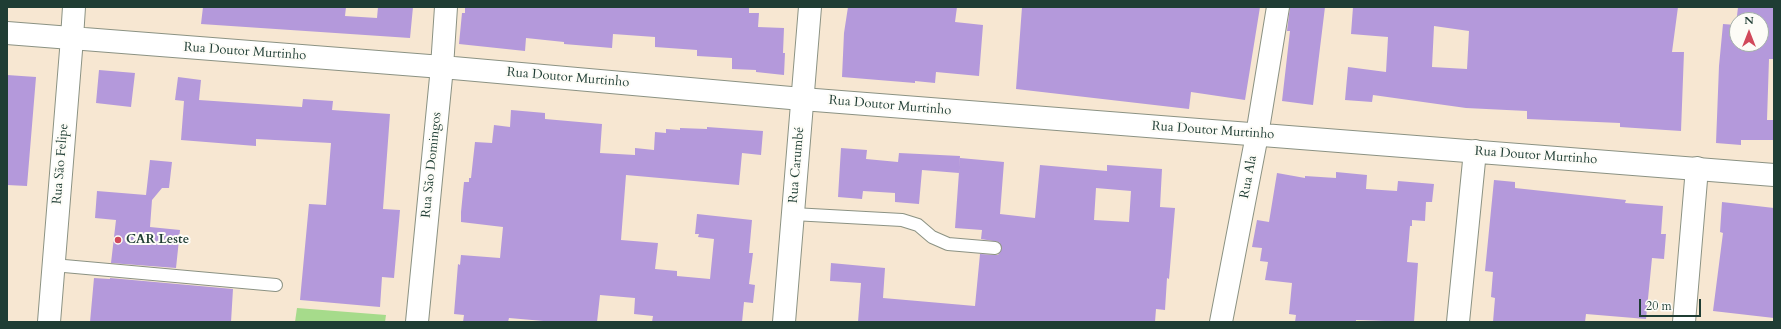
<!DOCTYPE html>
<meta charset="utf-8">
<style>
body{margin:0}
#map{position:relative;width:1781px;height:329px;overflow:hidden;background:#f7e7d2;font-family:Cardo,serif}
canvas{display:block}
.frame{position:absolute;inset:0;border:8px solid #1f3d34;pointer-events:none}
.north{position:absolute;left:1729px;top:12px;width:40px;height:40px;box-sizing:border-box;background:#fdfcf7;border:1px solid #a4b0a9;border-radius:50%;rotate:0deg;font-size:11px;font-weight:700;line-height:16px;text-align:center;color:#1f3d34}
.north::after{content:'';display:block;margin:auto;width:14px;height:18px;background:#d1495b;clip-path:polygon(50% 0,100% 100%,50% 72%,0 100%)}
.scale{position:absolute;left:1639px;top:299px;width:62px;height:18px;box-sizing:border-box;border:2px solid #1f3d34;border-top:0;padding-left:5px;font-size:12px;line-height:14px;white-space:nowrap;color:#1f3d34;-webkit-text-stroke:3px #fdfcf7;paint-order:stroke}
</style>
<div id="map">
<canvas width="1781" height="329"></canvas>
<div class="frame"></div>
<div class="north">N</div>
<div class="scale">20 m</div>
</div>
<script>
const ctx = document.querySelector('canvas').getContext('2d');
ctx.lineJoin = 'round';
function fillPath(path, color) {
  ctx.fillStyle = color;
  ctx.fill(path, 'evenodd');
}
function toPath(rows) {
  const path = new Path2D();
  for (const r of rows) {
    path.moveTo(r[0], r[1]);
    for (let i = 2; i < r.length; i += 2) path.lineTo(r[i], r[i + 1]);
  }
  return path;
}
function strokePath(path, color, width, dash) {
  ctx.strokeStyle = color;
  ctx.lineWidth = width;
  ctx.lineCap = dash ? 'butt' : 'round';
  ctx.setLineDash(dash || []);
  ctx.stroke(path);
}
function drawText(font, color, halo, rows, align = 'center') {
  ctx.font = font + ' Cardo,serif';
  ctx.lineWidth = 4;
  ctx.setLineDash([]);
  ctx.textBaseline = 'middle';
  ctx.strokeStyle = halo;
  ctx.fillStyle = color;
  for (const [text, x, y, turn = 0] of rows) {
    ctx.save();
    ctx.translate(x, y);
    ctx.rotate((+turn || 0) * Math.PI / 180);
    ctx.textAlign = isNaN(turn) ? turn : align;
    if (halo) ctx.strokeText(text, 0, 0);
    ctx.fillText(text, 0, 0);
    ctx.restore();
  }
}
const green = toPath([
 [297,308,386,315,385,322,295,322]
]);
const building = toPath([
 [203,7,346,7,345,16,377,18,378,7,413,7,410,38,201,24],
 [465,7,749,7,749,13,759,13,758,27,784,28,783,53,785,53,784,75,756,72,756,70,732,69,732,58,697,56,697,50,655,47,655,37,613,34,612,48,564,44,564,42,526,38,525,51,459,44,462,13,465,13],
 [848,7,957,7,955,22,983,25,979,76,936,72,935,83,915,81,915,83,842,77,844,33],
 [1022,7,1260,7,1245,100,1191,92,1189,109,1016,89],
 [1290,7,1325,7,1313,105,1282,101,1290,31,1287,31],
 [1353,7,1678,7,1672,52,1684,52,1681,131,1620,127,1620,123,1527,119,1527,111,1466,108,1373,95,1372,102,1345,100,1348,67,1386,72,1388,37,1351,34],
 [1434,26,1469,31,1467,69,1432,67],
 [1738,7,1774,7,1774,59,1769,59,1767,120,1774,120,1773,140,1741,140,1741,145,1716,143,1719,66,1723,24,1736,25],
 [1737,20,1761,20,1761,44,1737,44],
 [99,70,135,73,131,107,96,103],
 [7,75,36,77,27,186,7,185],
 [178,77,201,80,199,100,302,107,303,99,333,101,332,110,390,114,383,209,400,210,394,278,382,277,380,307,300,300,309,204,326,205,331,143,256,139,256,146,181,140,184,101,175,100],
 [511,110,545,113,545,119,602,124,600,153,635,155,635,148,654,150,655,132,666,133,666,129,680,130,680,128,707,129,707,127,763,131,761,155,742,153,739,185,626,175,621,240,658,243,655,269,677,271,677,276,710,279,714,239,698,237,699,234,695,234,697,214,752,220,749,253,753,253,749,284,755,285,753,303,744,302,742,322,652,322,653,316,634,314,635,298,600,295,597,322,555,322,509,318,508,322,463,322,464,315,454,314,458,264,460,265,461,255,500,258,503,227,461,222,461,212,464,182,469,182,469,178,471,178,475,142,492,143,494,125,510,127],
 [841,148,867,150,866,159,898,162,899,153,960,156,959,173,922,170,919,204,895,202,895,193,863,191,862,199,838,197],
 [960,158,1004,162,1000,214,1035,218,1040,165,1107,171,1107,165,1162,169,1160,207,1175,208,1169,279,1167,278,1165,310,1156,309,1155,322,858,322,861,283,830,281,831,263,885,268,883,298,975,306,980,254,998,255,1002,248,999,242,981,239,982,230,955,228],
 [1096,188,1131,191,1129,222,1094,220],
 [150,160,172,162,169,188,162,188,152,200,150,227,180,230,176,268,111,263,116,220,95,218,97,191,146,195],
 [1336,172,1367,175,1366,189,1397,191,1398,181,1434,184,1432,202,1426,202,1425,221,1412,220,1412,226,1410,226,1407,262,1418,263,1414,322,1356,320,1356,322,1295,322,1296,315,1289,314,1292,283,1265,280,1268,262,1260,261,1262,248,1252,247,1257,220,1269,222,1277,173,1305,178,1305,176,1336,178],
 [1494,180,1515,182,1515,188,1626,200,1625,203,1663,206,1661,234,1666,234,1664,259,1652,258,1646,319,1586,314,1585,322,1493,322,1495,298,1491,297,1493,272,1485,271],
 [1722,202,1774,208,1774,318,1713,311,1723,233,1720,232],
 [94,278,110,279,110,278,233,289,231,322,90,322]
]);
const service = toPath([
 [793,214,902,220,918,225,932,237,948,244,995,248],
 [53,265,276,285]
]);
const minor = toPath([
 [49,322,72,38],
 [417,322,442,67],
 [784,322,810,7],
 [1221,322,1257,135],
 [1684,322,1697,168]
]);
const tertiary = toPath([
 [7,33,442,67,802,99,1774,175],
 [72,38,74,7],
 [442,67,446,7],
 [1257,135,1278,7],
 [1458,322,1475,151]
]);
const markers = [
 [118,240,4,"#d1495b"]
];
const streetNames = [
 ["Rua Doutor Murtinho",245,52,4],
 ["Rua Doutor Murtinho",568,78,5],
 ["Rua Doutor Murtinho",890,106,5],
 ["Rua Doutor Murtinho",1213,131,4],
 ["Rua Doutor Murtinho",1536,156,4],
 ["Rua São Felipe",61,164,-85],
 ["Rua São Domingos",432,165,-84],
 ["Rua Carumbé",797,165,-85],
 ["Rua Ala",1249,177,-79]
];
const poiNames = [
 ["CAR Leste",126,240]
];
fillPath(green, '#a6db8b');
fillPath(building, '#b499db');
strokePath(service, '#8b9283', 14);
strokePath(minor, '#8b9283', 24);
strokePath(tertiary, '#8b9283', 24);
strokePath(service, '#fff', 12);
strokePath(minor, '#fff', 22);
strokePath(tertiary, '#fff', 22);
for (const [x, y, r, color] of markers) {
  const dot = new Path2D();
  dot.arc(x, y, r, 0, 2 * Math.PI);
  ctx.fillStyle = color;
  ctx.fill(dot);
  strokePath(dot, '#fdfcf7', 1.5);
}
drawText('13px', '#1f3d34', '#fdfcf7', streetNames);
drawText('bold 13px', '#1f3d34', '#fdfcf7', poiNames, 'left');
</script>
